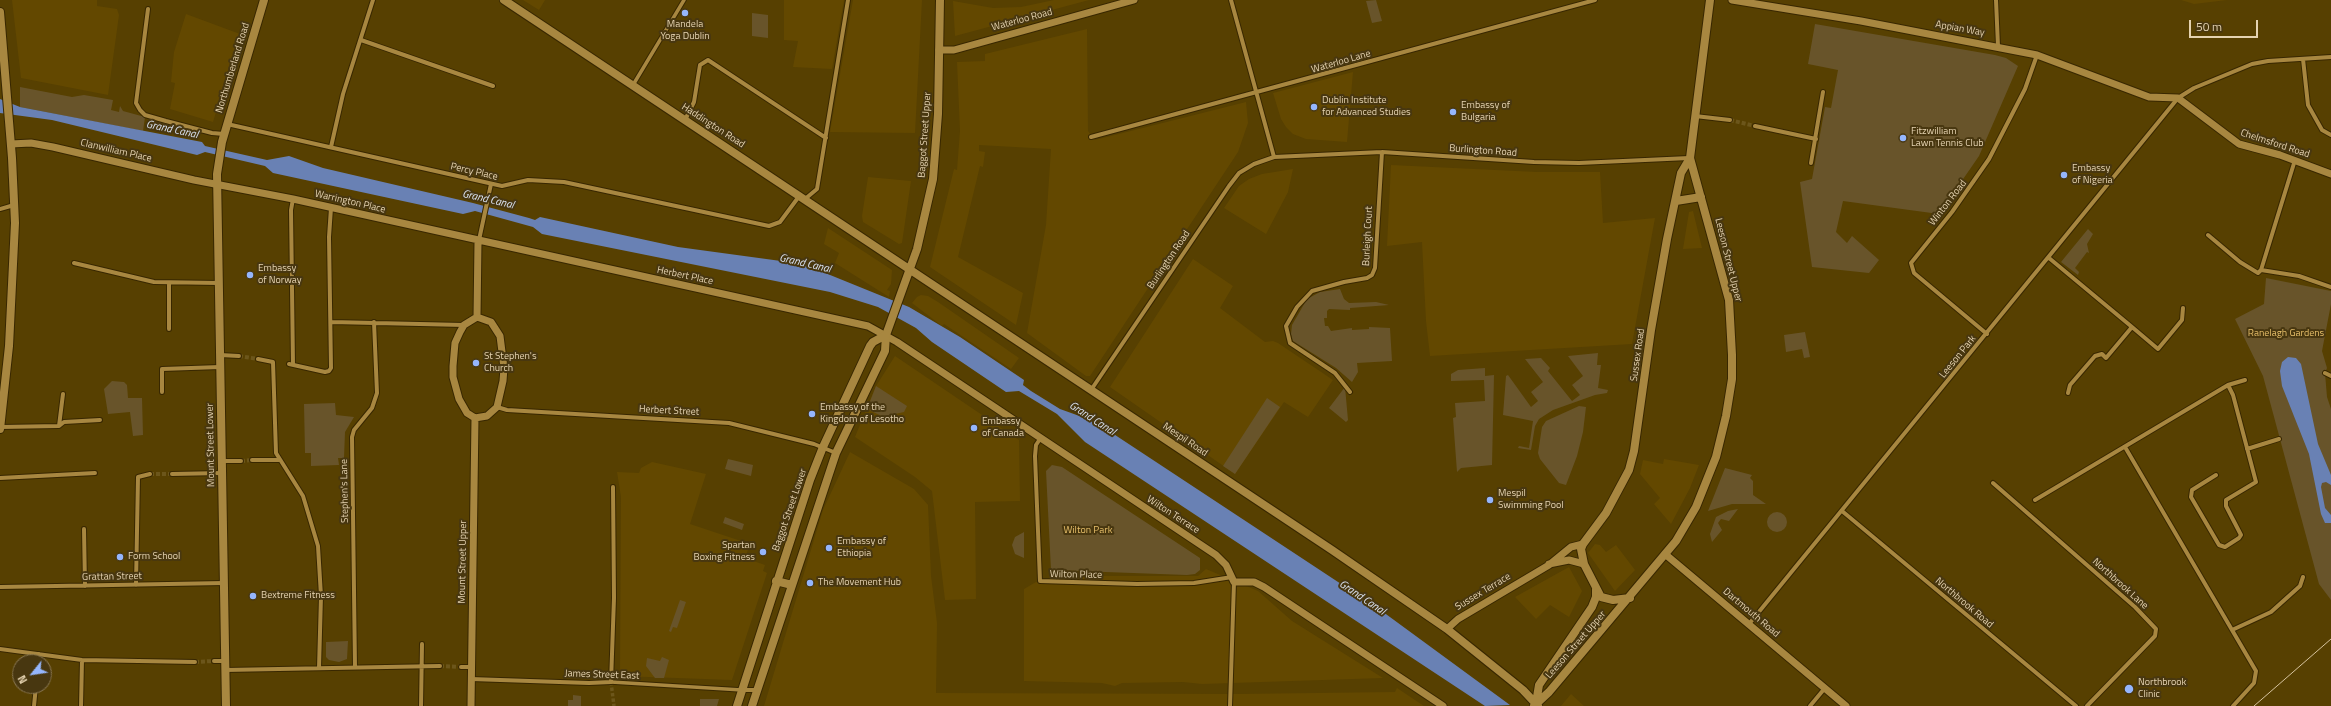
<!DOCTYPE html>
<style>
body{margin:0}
#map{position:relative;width:2331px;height:706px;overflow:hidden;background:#574001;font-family:"Titillium Web",sans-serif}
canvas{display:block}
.north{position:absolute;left:12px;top:654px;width:40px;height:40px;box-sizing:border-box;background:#483710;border:1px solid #877550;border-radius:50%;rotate:240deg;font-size:11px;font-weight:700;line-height:16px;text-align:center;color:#e5d3b1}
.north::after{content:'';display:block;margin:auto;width:14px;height:18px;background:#95b6fd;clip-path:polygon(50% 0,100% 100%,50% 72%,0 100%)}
.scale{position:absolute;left:2189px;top:20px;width:69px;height:18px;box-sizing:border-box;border:2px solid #e5d3b1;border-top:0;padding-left:5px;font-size:12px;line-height:14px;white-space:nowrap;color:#e5d3b1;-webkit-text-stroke:3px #483710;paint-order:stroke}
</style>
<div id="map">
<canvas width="2331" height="706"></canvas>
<div class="north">N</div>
<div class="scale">50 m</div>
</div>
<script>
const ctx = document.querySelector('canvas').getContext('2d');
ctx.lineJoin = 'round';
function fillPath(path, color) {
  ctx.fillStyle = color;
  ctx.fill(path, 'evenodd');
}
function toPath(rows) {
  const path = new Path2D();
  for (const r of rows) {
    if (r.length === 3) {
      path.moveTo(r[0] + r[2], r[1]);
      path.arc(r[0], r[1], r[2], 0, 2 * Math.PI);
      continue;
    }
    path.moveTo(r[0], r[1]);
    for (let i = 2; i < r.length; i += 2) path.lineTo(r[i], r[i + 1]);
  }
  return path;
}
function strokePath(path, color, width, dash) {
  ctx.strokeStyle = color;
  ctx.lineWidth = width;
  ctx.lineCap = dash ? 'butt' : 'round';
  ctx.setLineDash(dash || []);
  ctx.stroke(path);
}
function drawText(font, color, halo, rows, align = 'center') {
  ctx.font = font + ' "Titillium Web",sans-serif';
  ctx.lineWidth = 4;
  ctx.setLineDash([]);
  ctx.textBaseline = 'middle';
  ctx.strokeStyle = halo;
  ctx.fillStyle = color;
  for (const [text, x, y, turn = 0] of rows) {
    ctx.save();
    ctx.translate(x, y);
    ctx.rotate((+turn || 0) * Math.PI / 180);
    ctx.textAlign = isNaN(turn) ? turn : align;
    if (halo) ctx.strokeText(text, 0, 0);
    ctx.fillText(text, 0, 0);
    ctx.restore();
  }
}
const built = toPath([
 [12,0,97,0,97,6,117,9,119,15,108,95,21,78],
 [523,0,545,0,539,10],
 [784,0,844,0,832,69,793,67,798,41,784,40],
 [853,0,922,0,915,133,830,132],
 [1054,0,1089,0,955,36,953,1,993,8,1021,7],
 [2181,0,2227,0,2194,4],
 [186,14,240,34,213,122,170,109,175,83,171,82,174,52],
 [1087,29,1088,131,1095,140,1246,102,1248,123,1238,152,1090,376,1086,376,1027,333,1046,225,1051,149,979,145,979,151,985,152,983,167,980,166,958,257,1023,293,1016,325,930,267,954,169,957,170,960,131,957,62,985,61,985,54],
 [1353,72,1347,142,1306,139,1293,134,1286,127,1281,119,1273,93],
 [1391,165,1537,172,1600,172,1603,223,1655,218,1632,344,1430,356,1426,321,1422,242,1387,246],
 [1293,169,1288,192,1266,234,1224,208,1239,186,1249,179,1262,174],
 [868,177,911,181,902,243,899,244,863,222,862,216],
 [1693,211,1702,248,1683,249,1689,212],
 [828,228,892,270,891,284,887,290,890,291,889,297,835,263,839,253,824,244],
 [1193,259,1233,286,1220,308,1265,342,1273,341,1278,343,1333,380,1308,417,1284,402,1235,474,1110,387],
 [921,295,928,296,938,302,1019,358,1011,369,944,324,942,326,912,303,917,297],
 [895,356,1019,440,1020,501,975,502,976,599,945,600,932,491,915,477,855,437,876,386],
 [850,452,914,489,928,505,931,576,937,623,936,693,1237,694,1395,692,1397,688,1424,706,764,706,823,510],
 [1664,459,1699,465,1690,488,1671,524,1654,504,1660,498,1640,474,1643,460,1663,464],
 [652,462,706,474,690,524,750,544,745,558,765,565,763,571,767,573,732,680,620,676,621,497,617,472,639,473,641,468],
 [1595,544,1600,545,1606,552,1616,545,1635,570,1615,591,1588,553],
 [1569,567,1582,591,1569,617,1550,605,1536,619,1515,597],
 [1206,569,1258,591,1292,621,1383,678,1202,684,1183,682,1122,683,1115,686,1102,683,1024,681,1024,589,1036,582,1049,581,1049,576,1198,576],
 [1571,694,1584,706,1561,706]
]);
const green = toPath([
 [1376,0,1382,21,1372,23,1366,1],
 [752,13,768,15,768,38,752,36],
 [1815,24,1995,55,2006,58,2018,66,1979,156,1939,214,1843,201,1836,232,1847,243,1852,236,1879,260,1869,273,1812,267,1800,182,1812,179,1825,107,1831,108,1838,70,1808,64],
 [20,87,72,97,84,95,113,100,111,110,119,112,120,106,123,111,145,117,143,131,20,107],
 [2088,229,2093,234,2087,244,2089,253,2087,252,2075,268,2079,272,2078,275,2061,262],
 [2266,278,2331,291,2331,304,2322,351,2327,368,2325,373,2327,397,2331,409,2331,600,2319,584,2263,376,2235,319,2264,304],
 [1340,289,1344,299,1349,303,1376,302,1389,305,1350,308,1350,310,1329,309,1327,311,1327,318,1324,318,1325,326,1328,326,1331,331,1352,328,1352,330,1369,329,1369,327,1390,328,1392,361,1357,363,1358,372,1352,382,1336,368,1293,341,1291,334,1292,325,1307,299,1320,292],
 [1805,332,1810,357,1804,358,1802,349,1786,352,1784,335],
 [1598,353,1597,365,1601,365,1598,388,1608,390,1607,393,1595,395,1553,410,1539,419,1535,426,1531,450,1518,448,1519,446,1529,448,1533,421,1503,415,1506,376,1508,375,1531,407,1538,401,1531,392,1543,382,1525,359,1541,358,1550,368,1548,371,1572,401,1580,395,1572,385,1583,376,1568,356],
 [1485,368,1485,376,1494,375,1492,465,1461,468,1457,472,1453,418,1456,417,1455,403,1485,401,1484,380,1451,381,1451,374,1458,370],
 [112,381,124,382,127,385,128,398,142,398,143,435,133,436,130,412,108,414,104,389],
 [876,386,907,406,904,412,895,414,892,421,867,409],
 [1345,387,1348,420,1346,422,1329,408],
 [1267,398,1280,407,1235,474,1223,466],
 [335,403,336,415,354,417,345,432,344,458,338,458,339,465,311,466,311,453,305,453,304,404],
 [1579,406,1586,407,1583,432,1577,456,1566,485,1559,483,1540,459,1538,453,1542,427,1546,421],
 [728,459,753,465,751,476,725,469],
 [1052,465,1062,467,1200,558,1200,570,1195,574,1187,575,1051,570,1046,471],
 [1725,468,1752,475,1750,478,1753,481,1753,495,1766,504,1732,504,1708,511],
 [1738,509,1729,521,1721,519,1718,523,1722,530,1712,542,1710,534,1716,517,1728,511],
 [1777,522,10],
 [725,517,744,524,742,530,723,523],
 [1024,532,1024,558,1015,554,1012,545,1015,537],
 [680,600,686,602,677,628,673,627,671,632,669,631],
 [348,641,347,659,339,662,329,660,326,657,326,642],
 [662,657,669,660,664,678,655,678,646,666,647,658,660,661],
 [573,695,581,696,581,706,568,706,568,700,573,700],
 [700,699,719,699,717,706,700,706]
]);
const water = toPath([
 [0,99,20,107,202,142,205,146,267,160,289,156,323,168,473,203,529,218,535,220,540,217,678,247,803,264,909,307,960,337,1024,380,1023,385,1031,391,1060,409,1085,418,1106,429,1379,609,1510,705,1485,706,1085,442,1057,414,1019,391,1006,392,932,342,916,328,878,307,830,292,542,234,533,227,475,211,463,214,273,173,265,166,205,152,197,155,52,120,0,113],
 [2288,357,2296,358,2301,364,2318,444,2331,475,2331,485,2326,482,2322,483,2321,487,2325,508,2331,515,2331,523,2325,523,2321,514,2309,454,2282,386,2280,371,2282,362]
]);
const pedestrianTunnel = toPath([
 [611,682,614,706]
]);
const minorTunnel = toPath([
 [1730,120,1755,126],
 [239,356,258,359],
 [241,461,252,460],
 [150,474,172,474],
 [195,662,214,661],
 [440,666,461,667]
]);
const pedestrian = toPath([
 [633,85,684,0],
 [611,682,742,690]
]);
const minor = toPath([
 [1231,0,1274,157],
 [1996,0,1998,46],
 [148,9,136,103,140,110,145,115,166,121,212,133,224,134],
 [361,40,493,86],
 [2303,59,2308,105,2322,130,2331,135],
 [1695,116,1730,120],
 [685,120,694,102,700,65,708,60,826,138],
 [227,124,502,186,528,180,564,182,769,226,780,222,800,195],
 [1755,126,1816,139],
 [1091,137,1595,0],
 [331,147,343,94,373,0],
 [1811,163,1823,92],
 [293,199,291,210,293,365],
 [805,199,817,189,848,0],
 [0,209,14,205],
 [2208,235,2240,262,2258,273,2261,270,2299,276,2331,287],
 [479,240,491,184],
 [2049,258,2132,327,2106,358,2102,354,2095,356,2070,385,2068,393],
 [74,263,154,282,219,283],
 [2261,270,2295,160],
 [331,322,464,325],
 [2132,327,2158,349,2182,320,2183,308],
 [169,329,169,284],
 [1987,334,1914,273,1911,263,1952,212,1989,159,2025,89,2037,55],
 [220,355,239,356],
 [258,359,273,362,276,453,303,496,318,546,321,596,319,668],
 [289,364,325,372,329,371,331,368,329,237,331,208],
 [2325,373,2331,376],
 [1091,390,1229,186,1239,173,1254,164,1274,157,1382,152,1534,162,1579,163,1689,158],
 [162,392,162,369,220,367],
 [1350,392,1335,373,1290,343,1286,326,1297,307,1312,291,1344,282,1367,278,1372,275,1375,268,1382,152],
 [497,407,507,410,729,423,814,444,836,453],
 [59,426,63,394],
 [0,427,59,426,64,422,100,420],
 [1040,439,1036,445,1035,456,1040,581,1137,584,1194,583,1232,577],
 [2125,447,2256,671,2254,683,2233,706],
 [2247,449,2279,439],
 [252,460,279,460],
 [222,461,241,461],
 [172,474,222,473],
 [2216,475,2192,490,2191,497,2219,545,2225,547,2239,538,2241,535,2226,506,2226,500,2256,482,2233,395,2228,385],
 [0,478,95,473],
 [1993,483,2135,607,2156,629,2155,636,2087,706],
 [2035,500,2228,385,2245,380],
 [1842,511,2076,706],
 [84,529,85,586],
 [136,585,138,477,150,474],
 [0,587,224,583],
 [1749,624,2178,98,2194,88,2252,64,2268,61,2331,57],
 [2232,630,2271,612,2300,586,2303,577],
 [0,649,82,660,195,662],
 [214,661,225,661],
 [38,662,39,654],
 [355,667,352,437,354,430,372,408,377,393,374,322],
 [461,667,471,667],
 [225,670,440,666],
 [471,679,589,683,611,682,614,598,613,487],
 [742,690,757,690],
 [34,706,36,686],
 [81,706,82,660],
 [421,706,422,644],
 [1230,706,1234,582],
 [1810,706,1825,688]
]);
const tertiary = toPath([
 [1732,0,1861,21,2037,55,2149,97,2178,98,2239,144,2280,155,2331,174],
 [939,50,954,50,1134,0],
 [11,144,31,143,53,147,194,180,293,199,868,326,897,342,1216,555,1226,565,1234,582,1254,582,1264,587,1443,706],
 [477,317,491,322,500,336,504,368,503,381,497,407,487,416,475,418,467,413,459,399,453,377,453,366,455,343,460,332,464,325,477,317],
 [477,317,478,242],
 [1665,554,1846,706],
 [1549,564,1569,560,1584,564],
 [1447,629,1458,619,1549,565,1571,547,1583,544],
 [471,706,475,418]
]);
const secondary = toPath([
 [504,0,1332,550,1447,629,1523,690,1538,706],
 [0,12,12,158,15,223,9,346,0,429],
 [1676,201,1701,197],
 [776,581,792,585],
 [1630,598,1613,600,1601,597,1584,564,1581,549,1583,544,1606,513,1629,470,1634,451,1651,330,1667,239,1681,173,1690,158],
 [1536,703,1539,685,1592,607,1596,597,1596,589],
 [226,706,217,174,222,142,264,0],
 [737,706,810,480,823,447,870,346,873,342,886,335],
 [752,706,836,453,885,351,886,335,917,249,933,179,938,114,940,0],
 [1534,706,1549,692,1676,541,1696,507,1716,457,1726,416,1732,379,1732,355,1729,300,1690,158,1710,0]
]);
const tram = toPath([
 [2254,706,2331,639]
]);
const markers = [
 [685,13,4,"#95b6fd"],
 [1314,107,4,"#95b6fd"],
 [1453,112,4,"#95b6fd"],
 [1903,138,4,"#95b6fd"],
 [2064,175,4,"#95b6fd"],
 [250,275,4,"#95b6fd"],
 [476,363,4,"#95b6fd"],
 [812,414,4,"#95b6fd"],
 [974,428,4,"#95b6fd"],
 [1490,500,4,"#95b6fd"],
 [829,548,4,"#95b6fd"],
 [763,552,4,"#95b6fd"],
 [120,557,4,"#95b6fd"],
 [810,583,4,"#95b6fd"],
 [253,596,4,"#95b6fd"],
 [2129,689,5,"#95b6fd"]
];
const streetNames = [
 ["Waterloo Road",1022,20,-15],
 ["Appian Way",1960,29,10],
 ["Waterloo Lane",1341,62,-16],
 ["Northumberland Road",233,68,-73],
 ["Haddington Road",713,126,33],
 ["Baggot Street Upper",925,135,-86],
 ["Chelmsford Road",2275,144,18],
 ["Clanwilliam Place",116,151,13],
 ["Burlington Road",1483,151,4],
 ["Percy Place",474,172,13],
 ["Warrington Place",350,202,13],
 ["Winton Road",1948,203,-52],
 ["Burleigh Court",1368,236,-87],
 ["Burlington Road",1169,260,-56],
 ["Leeson Street Upper",1728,260,76],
 ["Herbert Place",685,276,12],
 ["Sussex Road",1638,355,-82],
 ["Leeson Park",1958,357,-51],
 ["Herbert Street",669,411,3],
 ["Mespil Road",1185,440,34],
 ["Mount Street Lower",211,445,-91],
 ["Stephen's Lane",345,491,-91],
 ["Baggot Street Lower",790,510,-71],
 ["Wilton Terrace",1173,515,33],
 ["Mount Street Upper",463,562,-89],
 ["Wilton Place",1076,575,1],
 ["Grattan Street",112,577,-1],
 ["Northbrook Lane",2120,584,42],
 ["Sussex Terrace",1483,592,-31],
 ["Northbrook Road",1964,603,40],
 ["Dartmouth Road",1751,613,40],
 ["Leeson Street Upper",1576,645,-49],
 ["James Street East",602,675,2]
];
const poiNames = [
 ["Mandela",685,25,"center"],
 ["Yoga Dublin",685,37,"center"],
 ["Dublin Institute",1322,101],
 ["for Advanced Studies",1322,113],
 ["Embassy of",1461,106],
 ["Bulgaria",1461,118],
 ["Fitzwilliam",1911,132],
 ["Lawn Tennis Club",1911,144],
 ["Embassy",2072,169],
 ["of Nigeria",2072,181],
 ["Embassy",258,269],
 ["of Norway",258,281],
 ["St Stephen's",484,357],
 ["Church",484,369],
 ["Embassy of the",820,408],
 ["Kingdom of Lesotho",820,420],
 ["Embassy",982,422],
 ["of Canada",982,434],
 ["Mespil",1498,494],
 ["Swimming Pool",1498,506],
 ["Embassy of",837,542],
 ["Ethiopia",837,554],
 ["Spartan",755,546,"right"],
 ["Boxing Fitness",755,558,"right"],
 ["Form School",128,557],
 ["The Movement Hub",818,583],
 ["Bextreme Fitness",261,596],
 ["Northbrook",2138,683],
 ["Clinic",2138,695]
];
const parkNames = [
 ["Ranelagh Gardens",2286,334],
 ["Wilton Park",1088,531]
];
const waterNames = [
 ["Grand Canal",172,130,12],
 ["Grand Canal",488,200,13],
 ["Grand Canal",805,264,13],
 ["Grand Canal",1092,419,33],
 ["Grand Canal",1362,598,34]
];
fillPath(built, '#634800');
fillPath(green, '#68542a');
fillPath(water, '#6981b4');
strokePath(pedestrianTunnel, '#6c561b', 3.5, [3.5, 2]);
strokePath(minorTunnel, '#6c561b', 4, [4, 2]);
strokePath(pedestrian, '#382700', 5.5);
strokePath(minor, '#382700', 6);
strokePath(tertiary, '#382700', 9);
strokePath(secondary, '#382700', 10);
strokePath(pedestrian, '#a88740', 3.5);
strokePath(minor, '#a88740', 4);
strokePath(tertiary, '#a88740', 7);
strokePath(secondary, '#a88740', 8);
strokePath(tram, '#d6c39e', 1);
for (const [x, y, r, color] of markers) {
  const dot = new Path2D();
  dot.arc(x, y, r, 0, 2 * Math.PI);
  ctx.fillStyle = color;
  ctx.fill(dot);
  strokePath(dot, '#483710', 1.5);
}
drawText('10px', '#e5d3b1', '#483710', streetNames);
drawText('10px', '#e5d3b1', '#483710', poiNames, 'left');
drawText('10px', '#e7bf6a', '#483710', parkNames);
drawText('italic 11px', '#dce4f3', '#483710', waterNames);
</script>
